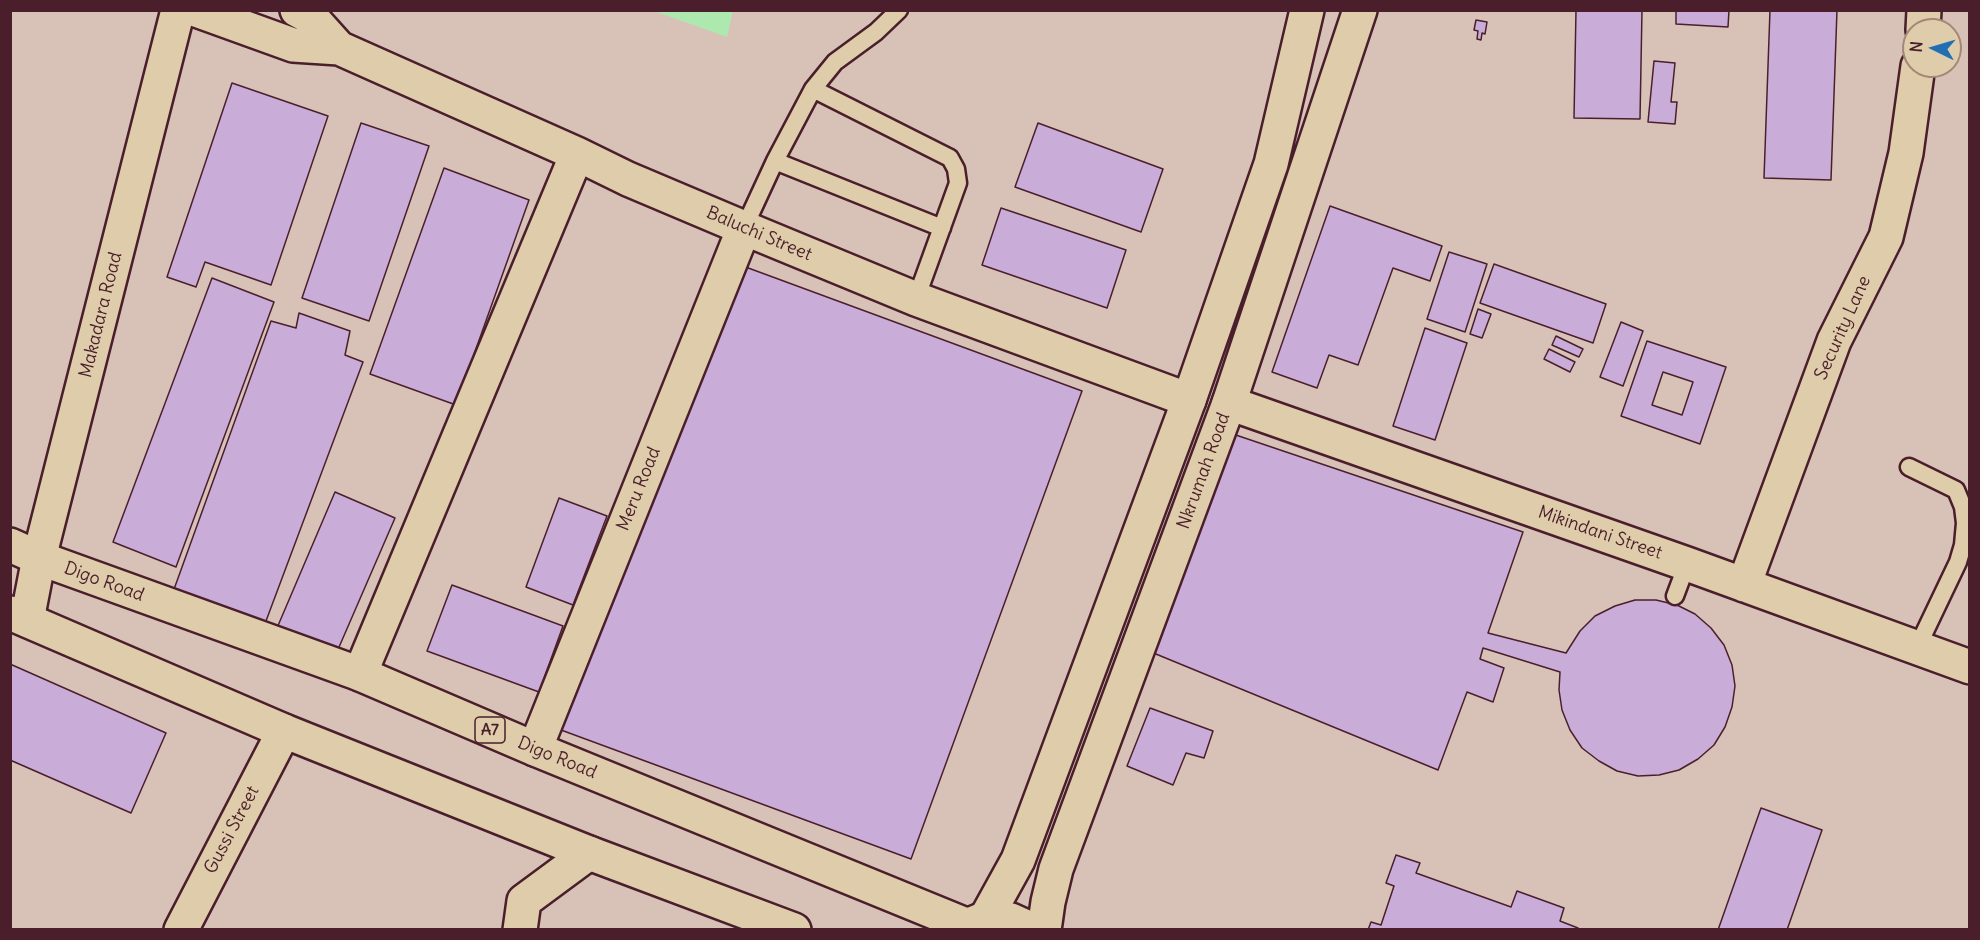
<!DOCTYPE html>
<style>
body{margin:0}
#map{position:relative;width:1980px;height:940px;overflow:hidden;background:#d8c2b8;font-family:Delius,sans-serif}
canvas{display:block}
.frame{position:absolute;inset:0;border:12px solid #4a1f2b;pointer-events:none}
.north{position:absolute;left:1902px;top:18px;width:60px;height:60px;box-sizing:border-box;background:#deccaa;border:2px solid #a38777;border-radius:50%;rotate:275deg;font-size:16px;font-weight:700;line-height:24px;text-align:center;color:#4a1f2b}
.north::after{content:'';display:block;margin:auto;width:21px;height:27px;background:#1f6fb2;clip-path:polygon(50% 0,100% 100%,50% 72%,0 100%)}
</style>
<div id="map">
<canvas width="1980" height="940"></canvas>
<div class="frame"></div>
<div class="north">N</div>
</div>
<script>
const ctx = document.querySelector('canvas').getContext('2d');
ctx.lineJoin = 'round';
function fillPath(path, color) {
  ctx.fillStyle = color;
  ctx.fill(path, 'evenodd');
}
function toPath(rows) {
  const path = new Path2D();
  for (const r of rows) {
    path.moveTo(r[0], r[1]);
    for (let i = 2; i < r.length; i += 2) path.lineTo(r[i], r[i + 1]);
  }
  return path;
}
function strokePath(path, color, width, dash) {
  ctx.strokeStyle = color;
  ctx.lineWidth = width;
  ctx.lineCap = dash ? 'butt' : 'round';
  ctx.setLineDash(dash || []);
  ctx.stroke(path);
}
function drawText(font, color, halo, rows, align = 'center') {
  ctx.font = font + ' Delius,sans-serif';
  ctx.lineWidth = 6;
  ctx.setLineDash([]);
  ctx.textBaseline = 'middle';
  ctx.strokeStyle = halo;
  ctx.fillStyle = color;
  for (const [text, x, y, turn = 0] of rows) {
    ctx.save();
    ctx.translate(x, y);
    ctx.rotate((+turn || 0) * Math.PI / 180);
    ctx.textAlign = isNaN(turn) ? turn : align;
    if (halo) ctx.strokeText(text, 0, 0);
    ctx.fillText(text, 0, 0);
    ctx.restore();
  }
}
const green = toPath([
 [654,11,733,10,733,11,727,37]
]);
const building = toPath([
 [1576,10,1642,10,1640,119,1574,118,1576,10],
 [1676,10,1729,10,1728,27,1676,24,1676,10],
 [1770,10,1837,10,1831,180,1764,178,1770,10],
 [1476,20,1487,22,1485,34,1482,33,1481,40,1477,39,1478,31,1474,30,1476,20],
 [1654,61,1675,63,1671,102,1677,102,1675,124,1648,122,1654,61],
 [232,83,328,116,271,285,205,262,196,287,167,277,232,83],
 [361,123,429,146,369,321,302,298,361,123],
 [1038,123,1163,169,1141,232,1015,187,1038,123],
 [444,168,529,200,456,405,370,374,444,168],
 [1330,206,1442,246,1430,281,1393,268,1358,365,1329,355,1317,388,1272,372,1330,206],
 [1001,208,1126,250,1107,308,982,265,1001,208],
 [1449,252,1487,264,1465,332,1427,319,1449,252],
 [732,262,1082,391,911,859,561,730,732,262],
 [1494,264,1606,304,1593,343,1480,303,1494,264],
 [212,278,274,302,176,567,113,542,212,278],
 [1478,309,1491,314,1482,338,1470,334,1478,309],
 [299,313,350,331,345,355,363,362,263,629,173,592,271,321,296,328,299,313],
 [1621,322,1643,331,1623,386,1600,377,1621,322],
 [1425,328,1467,343,1435,440,1393,426,1425,328],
 [1556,336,1583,349,1579,357,1552,345,1556,336],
 [1647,341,1726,367,1700,444,1621,416,1647,341],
 [1663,372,1693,382,1682,415,1652,405,1663,372],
 [1549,349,1575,362,1570,372,1544,359,1549,349],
 [1224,431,1523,532,1488,633,1566,653,1580,631,1595,616,1615,606,1635,600,1656,600,1677,605,1695,614,1711,628,1724,645,1732,665,1735,686,1732,707,1725,727,1714,745,1698,759,1679,770,1659,775,1638,776,1617,771,1599,761,1582,748,1570,730,1562,710,1559,690,1560,672,1483,648,1480,659,1504,668,1493,702,1467,692,1438,770,1151,652,1224,431],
 [335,492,395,518,333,661,274,635,335,492],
 [559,498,607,516,573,605,526,587,559,498],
 [452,585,563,626,539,692,427,651,452,585],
 [10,664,166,733,131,813,10,760,10,664],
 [1150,708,1213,731,1204,758,1186,753,1173,785,1127,766,1150,708],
 [1761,808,1822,830,1787,930,1718,930,1761,808],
 [1396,855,1420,863,1416,873,1511,907,1517,891,1564,908,1560,921,1578,928,1578,930,1368,930,1371,922,1381,925,1394,886,1386,883,1396,855]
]);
const lane = toPath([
 [813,89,950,158,956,169,958,183,916,299],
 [775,161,942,228],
 [744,228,775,161,813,89,835,62,876,32,899,10],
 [1909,467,1956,490,1963,507,1965,523,1963,545,1958,562,1917,648],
 [1675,596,1687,564]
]);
const street = toPath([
 [196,10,293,45,339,48,577,154,628,179,744,228,916,299,1189,400],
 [297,10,312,18,339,48],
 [1923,30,1924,10],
 [1229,403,1687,564,1970,667],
 [1744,585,1834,341,1886,237,1906,153,1918,66],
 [27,620,39,558,178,10],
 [360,674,577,154],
 [535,749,744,228],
 [181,930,284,731],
 [520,930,524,901,589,853]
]);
const secondary = toPath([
 [986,918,1018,860,1189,400,1271,164,1307,10],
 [1044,930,1048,902,1056,869,1229,403,1360,10]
]);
const highway = toPath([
 [10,545,39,558,360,674,535,749,966,925],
 [10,613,284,731,589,853,794,930],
 [957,930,986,918,1011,920,1033,930]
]);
const shields = [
 [490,730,30]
];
const shieldNames = [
 ["A7",490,730]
];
const streetNames = [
 ["Baluchi Street",759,234,23],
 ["Makadara Road",101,315,-76],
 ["Security Lane",1843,328,-66],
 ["Nkrumah Road",1204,471,-70],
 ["Meru Road",639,489,-68],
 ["Mikindani Street",1600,533,19],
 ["Digo Road",104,582,20],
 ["Digo Road",557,758,22],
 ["Gussi Street",232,830,-62]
];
fillPath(green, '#ade9ae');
fillPath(building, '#caacd8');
strokePath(building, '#4a1f2b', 1.5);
strokePath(lane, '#4a1f2b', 21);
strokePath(street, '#4a1f2b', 38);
strokePath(secondary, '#4a1f2b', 38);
strokePath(highway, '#4a1f2b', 38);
strokePath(lane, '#deccaa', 16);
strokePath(street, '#deccaa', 33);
strokePath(secondary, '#deccaa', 33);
strokePath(highway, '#deccaa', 33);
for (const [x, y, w] of shields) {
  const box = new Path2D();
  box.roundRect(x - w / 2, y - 13, w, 26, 4.5);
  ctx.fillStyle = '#deccaa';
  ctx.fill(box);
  strokePath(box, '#4a1f2b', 1.5);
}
drawText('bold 16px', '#4a1f2b', null, shieldNames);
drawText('18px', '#4a1f2b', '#deccaa', streetNames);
</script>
